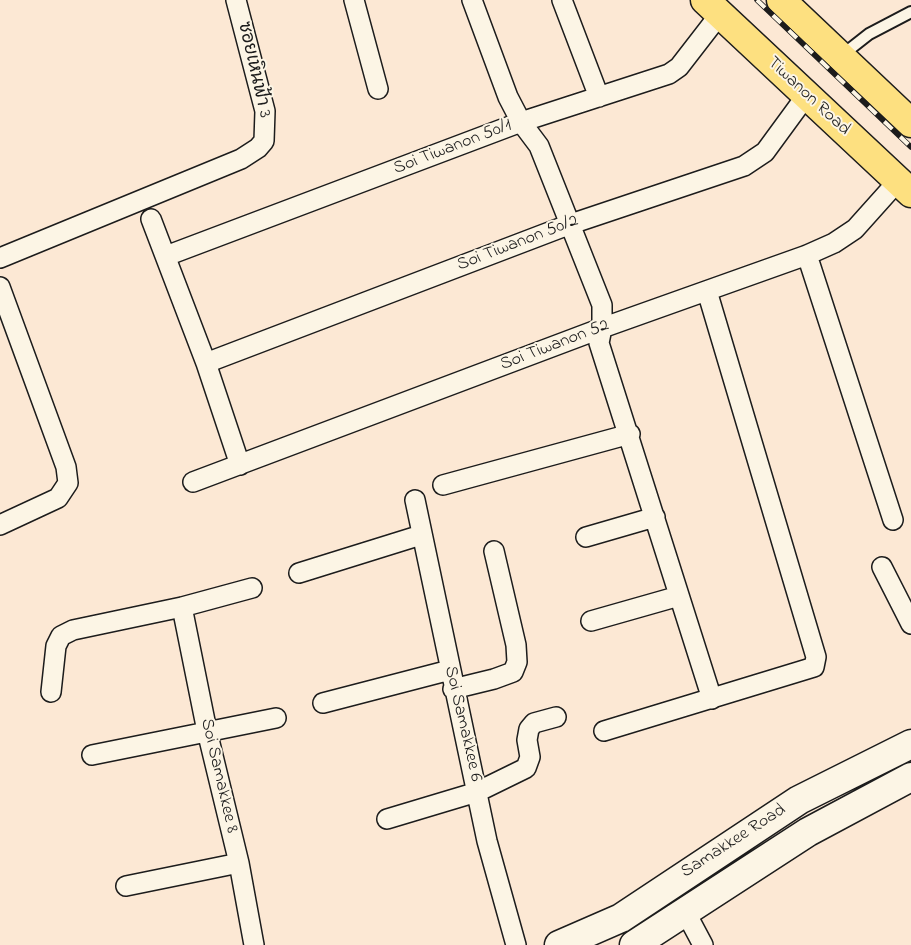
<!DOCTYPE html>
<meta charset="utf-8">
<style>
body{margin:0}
canvas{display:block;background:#fce8d4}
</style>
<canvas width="911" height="945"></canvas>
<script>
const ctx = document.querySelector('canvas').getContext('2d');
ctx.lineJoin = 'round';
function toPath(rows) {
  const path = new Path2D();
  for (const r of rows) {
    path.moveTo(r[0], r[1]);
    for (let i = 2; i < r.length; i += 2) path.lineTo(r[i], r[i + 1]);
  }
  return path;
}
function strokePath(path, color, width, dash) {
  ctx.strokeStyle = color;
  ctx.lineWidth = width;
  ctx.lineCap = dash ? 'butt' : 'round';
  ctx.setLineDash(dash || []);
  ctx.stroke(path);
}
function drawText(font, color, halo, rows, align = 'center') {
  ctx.font = font + ' "Indie Flower","Playpen Sans Thai",sans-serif';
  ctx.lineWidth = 4;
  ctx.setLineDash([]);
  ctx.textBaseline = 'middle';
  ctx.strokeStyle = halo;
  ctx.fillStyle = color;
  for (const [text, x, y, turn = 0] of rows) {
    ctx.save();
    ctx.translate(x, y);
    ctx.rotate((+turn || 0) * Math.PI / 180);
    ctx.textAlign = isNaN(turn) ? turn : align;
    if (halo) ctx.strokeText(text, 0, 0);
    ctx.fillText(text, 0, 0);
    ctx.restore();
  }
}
const lane = toPath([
 [841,56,869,34,911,12]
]);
const street = toPath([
 [354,0,378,89],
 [472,0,508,97,521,122,539,146,602,305,602,328,599,343,712,699],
 [562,0,599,97],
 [151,219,206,363,240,465],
 [807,255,893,520],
 [166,256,521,122,669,74,679,67,720,14],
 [0,258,241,159,258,148,264,141,265,111,236,0],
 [0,287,66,467,68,483,58,498,0,525],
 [206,363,568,225,744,166,765,152,806,96],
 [193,482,602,328,807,255,834,243,855,229,898,181],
 [443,485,630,434],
 [415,500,487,841,516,945],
 [586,537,655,517],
 [882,567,911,624],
 [299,573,421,535],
 [182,607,207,731,239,863,254,945],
 [591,621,679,596],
 [453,689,494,679,513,672,517,662,516,645,494,551],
 [51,692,56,646,61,636,73,630,182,607,252,588],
 [323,703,450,670],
 [604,731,814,667,816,657,707,291],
 [92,755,276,718],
 [387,819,477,792,526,768,530,757,527,740,529,729,534,723,556,717],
 [126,886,239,863],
 [686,913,703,945]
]);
const secondary = toPath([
 [559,945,621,918,799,800,911,744],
 [634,945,808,832,911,777]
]);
const primary = toPath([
 [705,0,911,193],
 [781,0,911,123]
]);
const rail = toPath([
 [757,0,911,147]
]);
const streetNames = [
 ["ซอยเหินฟ้า 3",253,70,77],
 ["Tiwanon Road",808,97,43],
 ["Soi Tiwanon 50/1",453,148,-21],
 ["Soi Tiwanon 50/2",518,244,-21],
 ["Soi Tiwanon 52",555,346,-21],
 ["Soi Samakkee 6",462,724,77],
 ["Soi Samakkee 8",218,776,77],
 ["Samakkee Road",734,842,-33]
];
strokePath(lane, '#1c1c1c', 14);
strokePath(street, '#1c1c1c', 22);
strokePath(secondary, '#1c1c1c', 31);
strokePath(primary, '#1c1c1c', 31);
strokePath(lane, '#fcf5e5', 10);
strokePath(street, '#fcf5e5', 19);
strokePath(secondary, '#fcf5e5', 28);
strokePath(primary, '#fde080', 28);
strokePath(rail, '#1c1c1c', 5.5);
strokePath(rail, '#fcf5e5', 4, [11]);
drawText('18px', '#1c1c1c', '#fcf5e5', streetNames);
</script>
